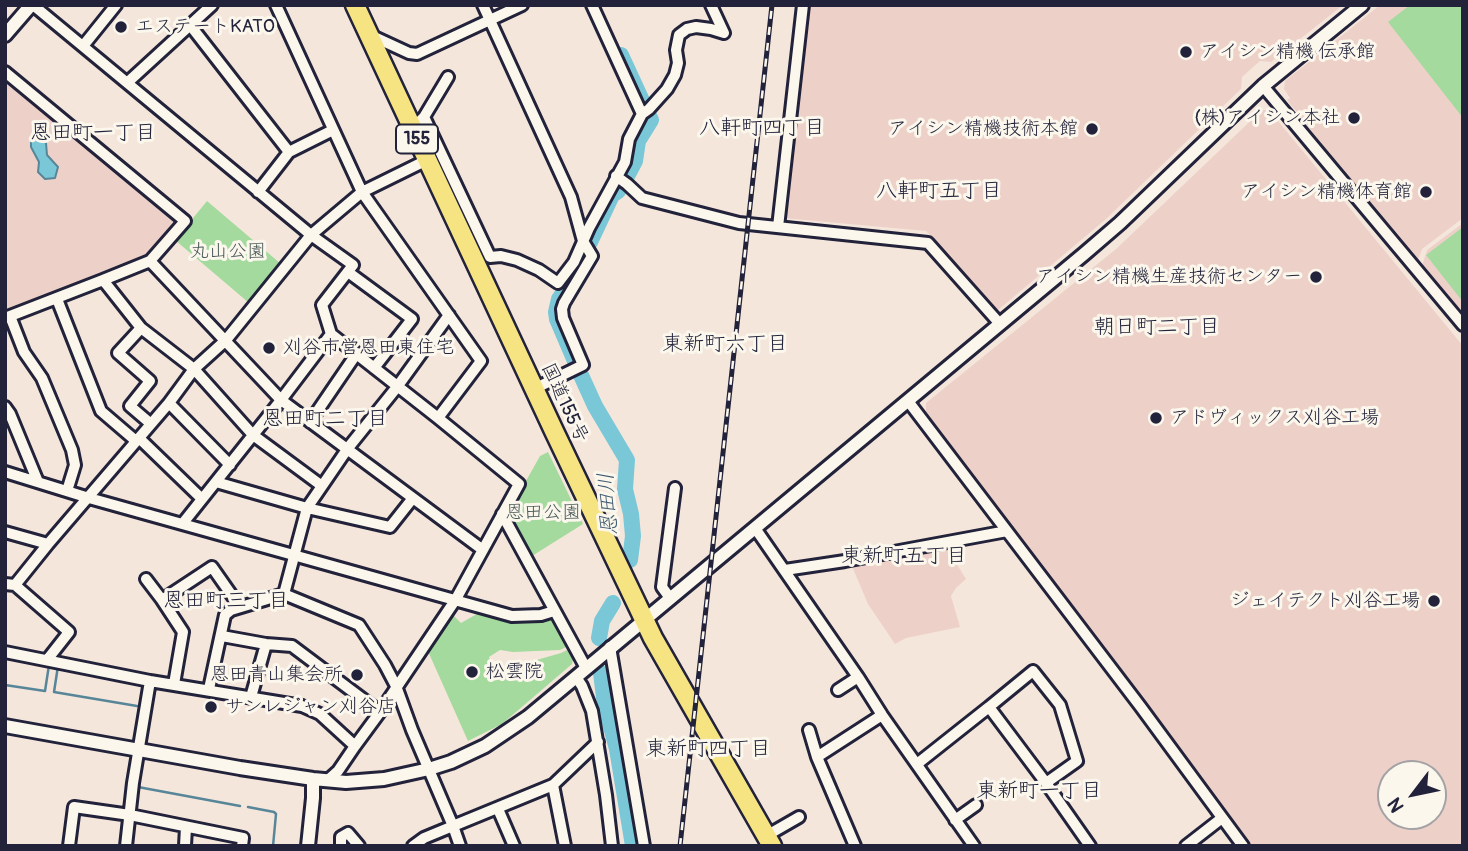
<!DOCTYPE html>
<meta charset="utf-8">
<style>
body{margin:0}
#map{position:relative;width:1468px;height:851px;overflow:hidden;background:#f5e6dc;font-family:Pangolin,sans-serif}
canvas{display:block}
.frame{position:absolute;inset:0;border:7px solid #22223b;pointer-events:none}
.north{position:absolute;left:1377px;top:760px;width:70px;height:70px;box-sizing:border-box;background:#fbf7ec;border:2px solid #a4a2a5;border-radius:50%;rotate:238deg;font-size:19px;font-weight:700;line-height:28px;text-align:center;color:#22223b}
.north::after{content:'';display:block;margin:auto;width:24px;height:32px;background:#22223b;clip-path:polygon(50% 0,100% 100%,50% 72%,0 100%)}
</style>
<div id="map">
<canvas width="1468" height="851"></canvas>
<div class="frame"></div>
<div class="north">N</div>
</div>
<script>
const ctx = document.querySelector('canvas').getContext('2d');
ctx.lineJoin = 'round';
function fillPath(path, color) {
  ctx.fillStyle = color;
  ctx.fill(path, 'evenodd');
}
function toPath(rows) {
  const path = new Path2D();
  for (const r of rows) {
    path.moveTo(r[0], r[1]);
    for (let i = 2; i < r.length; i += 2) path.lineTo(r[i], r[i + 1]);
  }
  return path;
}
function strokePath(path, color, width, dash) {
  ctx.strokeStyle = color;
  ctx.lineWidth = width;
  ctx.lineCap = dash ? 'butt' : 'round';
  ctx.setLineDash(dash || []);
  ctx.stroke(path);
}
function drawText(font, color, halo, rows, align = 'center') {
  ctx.font = font + ' Pangolin,"Klee One",sans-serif';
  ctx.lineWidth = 6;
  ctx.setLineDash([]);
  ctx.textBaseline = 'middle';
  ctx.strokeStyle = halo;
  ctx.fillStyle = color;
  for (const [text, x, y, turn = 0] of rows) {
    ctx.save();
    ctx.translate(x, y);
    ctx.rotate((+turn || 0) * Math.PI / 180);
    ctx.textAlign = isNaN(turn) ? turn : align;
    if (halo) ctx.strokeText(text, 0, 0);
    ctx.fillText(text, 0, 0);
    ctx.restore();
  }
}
const built = toPath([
 [807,5,1343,5,1271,62,1260,61,1242,77,1241,89,1106,219,997,311,926,231,783,218],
 [1380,5,1463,5,1463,218,1422,249,1418,261,1360,192,1287,100,1290,98,1284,89,1285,81],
 [5,82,177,221,147,257,5,313],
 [1262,110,1269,110,1463,346,1463,846,1249,846,926,412,926,403,1116,249],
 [1391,774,1433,774,1433,816,1391,816],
 [1463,223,1463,314,1422,266,1427,250],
 [946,547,966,579,956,588,951,596,960,627,906,638,895,644,868,604,851,564]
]);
const green = toPath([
 [1410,5,1463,5,1463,118,1388,22],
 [207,201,281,264,249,303,175,240],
 [1463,227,1463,302,1426,255],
 [548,452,583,524,532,556,508,513,540,456],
 [482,611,549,616,566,647,560,650,513,652,500,650,489,657,494,675,511,672,512,667,561,653,567,650,573,659,572,664,502,724,468,741,427,649,450,612,461,623]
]);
const water = toPath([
 [35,137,41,137,46,143,47,155,58,167,55,178,45,179,38,172,39,162,31,147,31,141,35,137]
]);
const stream = toPath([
 [58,666,54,692,137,706],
 [5,685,45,691,49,665],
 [138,783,138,787,240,806],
 [248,807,274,812,276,814,273,846]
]);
const river = toPath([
 [621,55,651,120,638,141,635,161,625,180],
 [590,242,612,195,618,191,623,183],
 [575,361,557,319,556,312,559,299,579,270,586,253],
 [580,373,595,406,627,460,625,489,631,514,633,536,630,560],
 [599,638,602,621,613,603],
 [601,673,605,705,617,749,633,846]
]);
const minor = toPath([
 [33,5,311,235,353,265,322,305,331,334,438,418,519,484,456,599,380,712,355,746],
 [276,5,362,192,481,361,438,418],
 [483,5,571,197,583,241,592,256,564,303,562,309,563,318,583,365,534,389],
 [592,5,642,114],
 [190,25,289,152],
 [370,35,409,53,417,54,522,5],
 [83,46,116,5],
 [5,72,185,221,150,261,103,280,141,328,194,369,253,435,322,486],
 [128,82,212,5],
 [1263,86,1463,325],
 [424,117,490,257,501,256,517,260,539,270,558,283,574,262,589,228,625,162,629,139,642,114,649,109,667,89,675,75,678,63,676,50,679,35,687,29,696,27,711,29,724,33,711,5],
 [419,122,424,117,448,77],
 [616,176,627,184,642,198,739,223,928,243,1000,324],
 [258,192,289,152,333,130],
 [778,227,803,5],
 [150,261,281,400,483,550],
 [348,272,412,319,374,368],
 [57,299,101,411,136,441],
 [10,316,24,352,42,378,72,450,75,465,67,491],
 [5,318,103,280],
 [141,328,118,353,150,381,130,406,151,424],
 [908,401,1140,706,1243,846],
 [169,403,230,465],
 [5,407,10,414,38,482],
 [310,422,357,353],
 [139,438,202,499],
 [5,472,89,498,512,616,541,615,554,611],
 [216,482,307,508,390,527,413,498],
 [502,514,586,668],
 [183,523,281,400,331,334],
 [755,528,858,677,882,715,974,846],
 [5,532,48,544],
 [785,570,845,561,1007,531],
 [146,579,162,600,183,632,174,684],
 [5,584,15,585,69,632,47,660],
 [15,585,48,544,169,403,194,369,226,340,311,235,362,192,427,160],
 [284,594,307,508,348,448,397,387,449,315],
 [670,598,662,587,675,488],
 [162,600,212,567,240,607],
 [222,636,266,644,292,646,380,712],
 [610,647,644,846],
 [5,652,150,681,302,706,320,714,355,746,338,771,328,780],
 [576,677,582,686,592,711,606,795,612,846],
 [209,689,225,615,231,610,284,594,359,625,385,665,396,686,412,730,453,826,424,838,413,846],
 [838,690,858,677],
 [251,697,266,644],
 [989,707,1033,671,1060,705,1077,761,1046,783],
 [809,730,817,757],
 [917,764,989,707,1046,783,1090,846],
 [553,785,565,846],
 [498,809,514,846],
 [955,820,976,805],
 [766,836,799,817],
 [69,846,74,807,130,815,243,838,242,846],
 [126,846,133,783,150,681],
 [185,846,186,827],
 [341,846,341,837,348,833,359,846],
 [460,846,453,826,553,785,598,742],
 [855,846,817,757,882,715],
 [1186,846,1222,818]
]);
const tertiary = toPath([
 [5,35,31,5],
 [5,726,240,768,313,779,346,782,384,779,429,769,451,762,485,746,528,717,1084,254,1120,223,1263,86,1362,5],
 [308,846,313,798,313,779]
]);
const trunk = toPath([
 [355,5,554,431,653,638,772,846]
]);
const rail = toPath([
 [680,846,772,5]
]);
const markers = [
 [121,27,7,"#22223b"],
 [1186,52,7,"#22223b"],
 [1354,118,7,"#22223b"],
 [1092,129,7,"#22223b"],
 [1426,192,7,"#22223b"],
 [1316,277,7,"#22223b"],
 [269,348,7,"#22223b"],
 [1156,418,7,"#22223b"],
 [1434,601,7,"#22223b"],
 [472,672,7,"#22223b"],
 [357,675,7,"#22223b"],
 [211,707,7,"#22223b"]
];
const shields = [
 [417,139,42]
];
const shieldNames = [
 ["155",417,139]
];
const poiNames = [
 ["エステートKATO",135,27],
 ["アイシン精機 伝承館",1200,52],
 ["(株)アイシン本社",1340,118,"right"],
 ["アイシン精機技術本館",1078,129,"right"],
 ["アイシン精機体育館",1412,192,"right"],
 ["アイシン精機生産技術センター",1302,277,"right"],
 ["刈谷市営恩田東住宅",283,348],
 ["アドヴィックス刈谷工場",1170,418],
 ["ジェイテクト刈谷工場",1420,601,"right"],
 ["松雲院",486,672],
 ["恩田青山集会所",343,675,"right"],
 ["サンレジャン刈谷店",225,707]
];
const parkNames = [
 ["丸山公園",228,252],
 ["恩田公園",543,513]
];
const streetNames = [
 ["国道155号",564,403,65]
];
const neighbourhoodNames = [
 ["八軒町四丁目",762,129],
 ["恩田町一丁目",93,134],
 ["八軒町五丁目",939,192],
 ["朝日町二丁目",1157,328],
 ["東新町六丁目",725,345],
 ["恩田町二丁目",325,420],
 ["東新町五丁目",904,557],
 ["恩田町三丁目",226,602],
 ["東新町四丁目",708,750],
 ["東新町一丁目",1039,792]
];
const waterNames = [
 ["恩田川",609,504,-94]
];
fillPath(built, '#edd1c9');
fillPath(green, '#a4da9d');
fillPath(water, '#7ac8d7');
strokePath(water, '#578699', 2);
strokePath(stream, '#578699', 2.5);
strokePath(river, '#7ac8d7', 16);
strokePath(minor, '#22223b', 16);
strokePath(tertiary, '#22223b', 18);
strokePath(trunk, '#22223b', 23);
strokePath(minor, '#fbf7ec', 10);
strokePath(tertiary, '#fbf7ec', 12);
strokePath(trunk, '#f6e381', 18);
strokePath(rail, '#22223b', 5);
strokePath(rail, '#fbf7ec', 2.5, [8]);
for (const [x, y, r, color] of markers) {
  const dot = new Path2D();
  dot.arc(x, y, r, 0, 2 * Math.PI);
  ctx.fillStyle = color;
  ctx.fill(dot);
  strokePath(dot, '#fbf7ec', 2.5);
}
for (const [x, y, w] of shields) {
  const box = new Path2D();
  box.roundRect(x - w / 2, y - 14.5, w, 29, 5);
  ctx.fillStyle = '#fbf7ec';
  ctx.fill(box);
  strokePath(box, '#22223b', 2);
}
drawText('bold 18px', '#22223b', null, shieldNames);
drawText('19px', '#22223b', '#fbf7ec', poiNames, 'left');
drawText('19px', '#495958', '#fbf7ec', parkNames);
drawText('19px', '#22223b', '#fbf7ec', streetNames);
drawText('21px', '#22223b', '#fbf7ec', neighbourhoodNames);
drawText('italic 21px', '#415c72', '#fbf7ec', waterNames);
</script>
